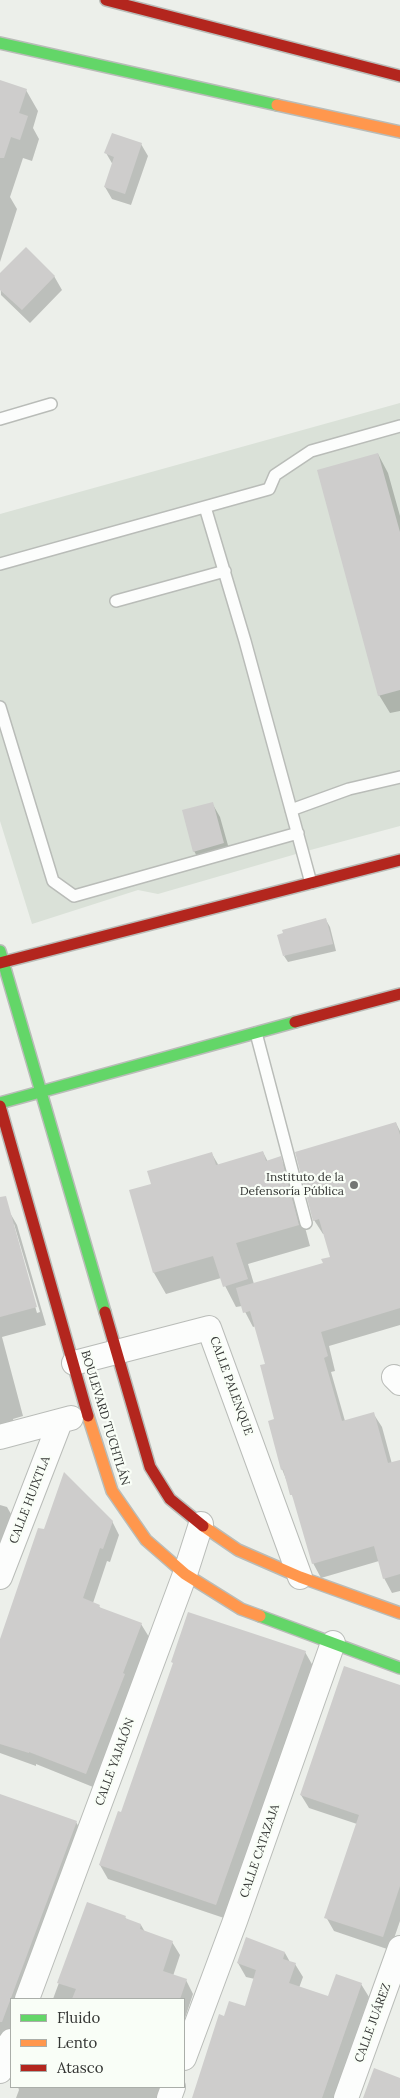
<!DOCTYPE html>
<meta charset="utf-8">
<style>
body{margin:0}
#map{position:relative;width:400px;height:2098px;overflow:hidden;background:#ecefea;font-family:Lora,serif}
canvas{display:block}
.legend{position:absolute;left:10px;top:1998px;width:175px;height:90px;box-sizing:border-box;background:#f9fef7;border:1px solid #aaaea9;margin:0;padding:6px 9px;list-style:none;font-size:15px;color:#343634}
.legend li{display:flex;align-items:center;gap:10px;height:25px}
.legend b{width:25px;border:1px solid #aaaea9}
</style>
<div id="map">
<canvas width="400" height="2098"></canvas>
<ul class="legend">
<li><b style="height:6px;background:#63d668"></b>Fluido</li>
<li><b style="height:6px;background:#ff974d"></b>Lento</li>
<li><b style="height:6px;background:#b3261e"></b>Atasco</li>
</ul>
</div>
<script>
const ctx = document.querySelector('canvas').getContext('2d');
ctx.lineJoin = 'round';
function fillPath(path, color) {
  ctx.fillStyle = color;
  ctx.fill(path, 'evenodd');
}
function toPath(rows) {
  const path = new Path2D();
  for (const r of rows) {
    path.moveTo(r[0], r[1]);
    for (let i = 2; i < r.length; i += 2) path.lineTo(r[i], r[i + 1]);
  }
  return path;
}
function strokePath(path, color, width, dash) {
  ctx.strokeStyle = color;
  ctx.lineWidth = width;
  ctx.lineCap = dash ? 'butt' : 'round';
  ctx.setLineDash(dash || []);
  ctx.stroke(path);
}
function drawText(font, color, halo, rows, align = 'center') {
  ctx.font = font + ' Lora,serif';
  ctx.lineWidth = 4.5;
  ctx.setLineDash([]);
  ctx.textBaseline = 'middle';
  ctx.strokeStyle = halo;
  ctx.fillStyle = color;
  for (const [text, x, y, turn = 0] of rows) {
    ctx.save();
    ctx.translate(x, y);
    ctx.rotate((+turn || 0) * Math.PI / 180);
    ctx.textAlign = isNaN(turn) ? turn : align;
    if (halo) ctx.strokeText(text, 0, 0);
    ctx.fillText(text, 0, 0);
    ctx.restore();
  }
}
const built = toPath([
 [400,403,400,826,303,852,158,894,138,890,32,924,0,821,0,514]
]);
const shadow = toPath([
 [0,82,26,90,38,111,33,128,39,139,32,161,23,158,10,197,17,209,0,262],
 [141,144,148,156,131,205,112,199,105,187,113,165,106,153],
 [0,275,54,276,62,290,30,323,1,295],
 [378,454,388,473,400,516,400,711,390,713,379,695],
 [212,803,220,817,231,856,202,865,194,851],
 [326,920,330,927,336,951,288,962,284,956],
 [396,1123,400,1131,400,1325,329,1346,335,1371,331,1372,345,1421,373,1413,382,1427,392,1464,400,1461,400,1591,392,1593,384,1578,379,1561,321,1578,313,1563,295,1502,282,1469,267,1364,256,1326,253,1327,242,1306,236,1307,221,1278,166,1294,154,1273,131,1191,153,1185,212,1154,219,1166,263,1152,268,1162,280,1158,292,1179,310,1246,248,1264,254,1284,324,1264,332,1258,324,1234,323,1234,314,1220],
 [6,1206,17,1225,46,1325,2,1337,23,1416,13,1419,18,1437,0,1442,0,1208],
 [11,1224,14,1224,40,1312,37,1313],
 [0,1505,7,1507,15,1521,0,1561],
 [112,1521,119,1535,110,1562,107,1561,93,1603,99,1606,101,1609,141,1624,149,1637,93,1787,36,1764,36,1766,0,1753,0,1642,44,1531],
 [305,1652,313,1666,224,1918,108,1879,100,1865,122,1813],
 [400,1686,400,1921,390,1950,334,1931,326,1917,357,1824,309,1808,301,1795],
 [0,1802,76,1822,84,1836,23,1999,11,1999,11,2043,0,2065],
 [88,1904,125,1917,127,1920,141,1925,145,1932,172,1942,180,1955,173,1976,186,1980,193,1994,184,2021,184,1999,53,1999],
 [285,1953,290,1962,295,1964,303,1977,299,1988,329,1998,361,1984,369,1997,333,2098,193,2098,225,2017,246,2007,255,1979,246,1977,238,1963],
 [18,2087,160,2087,156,2098,16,2098,19,2090]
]);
const building = toPath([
 [0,80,27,89,19,113,28,116,20,140,11,137,4,158,0,158],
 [112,133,142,143,125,194,104,187,114,157,104,153],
 [26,247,55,276,22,310,0,290,0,273],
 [378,453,400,532,400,690,378,696,317,470],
 [213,802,224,843,193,852,182,810],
 [326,918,333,944,283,956,277,935,283,933,282,930],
 [396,1122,400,1135,400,1308,321,1332,328,1356,324,1358,342,1421,374,1412,388,1463,400,1460,400,1574,383,1579,374,1546,312,1564,292,1495,290,1495,283,1469,281,1470,268,1421,274,1419,260,1365,265,1364,250,1311,243,1313,236,1288,323,1263,321,1259,330,1257,319,1219,313,1221,295,1152],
 [263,1151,266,1161,281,1156,299,1225,236,1243,248,1279,223,1287,213,1256,153,1273,129,1190,151,1184,147,1171,212,1152,216,1165],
 [6,1196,37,1307,0,1317,0,1197],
 [64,1472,113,1521,103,1549,100,1548,83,1598,100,1605,99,1607,142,1623,123,1673,125,1674,86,1774,29,1752,29,1753,0,1744,0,1639,38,1528,44,1529],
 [188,1612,306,1651,216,1905,99,1865,118,1811,121,1812,173,1663,171,1662],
 [344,1666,400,1685,400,1886,383,1937,324,1918,359,1815,300,1795],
 [0,1794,77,1821,2,2022,0,2022],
 [87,1902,126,1916,125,1918,141,1924,140,1929,173,1941,163,1971,187,1979,180,1999,72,1999,76,1989,57,1983],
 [246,1937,285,1952,283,1959,296,1963,289,1983,328,1996,336,1974,362,1983,322,2098,192,2098,219,2014,224,2016,229,2001,245,2006,256,1970,237,1963],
 [374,2068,400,2078,400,2098,363,2098]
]);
const lane = toPath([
 [0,419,51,404],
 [205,507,245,641,311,883],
 [0,564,269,489,275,475,311,451,400,426],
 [116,601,225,571],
 [0,707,53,881,74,896,298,833],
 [291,810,349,789,400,777],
 [256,1033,306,1223]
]);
const street = toPath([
 [74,1363,209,1328,300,1577],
 [394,1377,400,1383],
 [0,1437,71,1418],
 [0,1577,60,1422],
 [27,1999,185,1574,201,1524],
 [184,2058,235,1921,333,1643],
 [0,2071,11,2041],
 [169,2098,173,2087],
 [346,2098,400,1948]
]);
const fast = toPath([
 [0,43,277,105],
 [0,951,105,1312],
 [0,1103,295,1022],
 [260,1616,400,1668]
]);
const slow = toPath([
 [277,105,400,132],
 [88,1416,112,1491,146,1540,185,1574,241,1609,260,1616],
 [203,1526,238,1550,300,1577,400,1613]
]);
const jam = toPath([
 [106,0,400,76],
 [0,963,400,860],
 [295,1022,400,994],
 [0,1106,88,1416],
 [105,1312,150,1467,170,1499,203,1526]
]);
const markers = [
 [354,1185,5,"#747774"]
];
const poiNames = [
 ["Instituto de la",344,1178],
 ["Defensoría Pública",344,1192]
];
const streetNames = [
 ["CALLE PALENQUE",231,1386,70],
 ["BOULEVARD TUCHTLÁN",105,1418,73],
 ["CALLE HUIXTLA",30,1500,-69],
 ["CALLE YAJALÓN",115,1762,-70],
 ["CALLE CATAZAJA",260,1851,-71],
 ["CALLE JUÁREZ",373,2023,-70]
];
fillPath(built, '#dae1d8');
fillPath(shadow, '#0003');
fillPath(building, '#cecdcc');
strokePath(lane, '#b9bcb8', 14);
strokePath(street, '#b9bcb8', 26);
strokePath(fast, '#b9bcb8', 14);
strokePath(slow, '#b9bcb8', 14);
strokePath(jam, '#b9bcb8', 14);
strokePath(lane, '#fcfdfc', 11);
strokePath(street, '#fcfdfc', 24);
strokePath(fast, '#63d668', 11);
strokePath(slow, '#ff974d', 11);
strokePath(jam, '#b3261e', 11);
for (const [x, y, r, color] of markers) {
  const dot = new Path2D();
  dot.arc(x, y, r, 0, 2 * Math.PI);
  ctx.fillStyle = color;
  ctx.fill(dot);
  strokePath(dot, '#f9fef7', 2);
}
drawText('12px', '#343634', '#f9fef7', poiNames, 'right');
drawText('12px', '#343634', '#f9fef7', streetNames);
</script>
